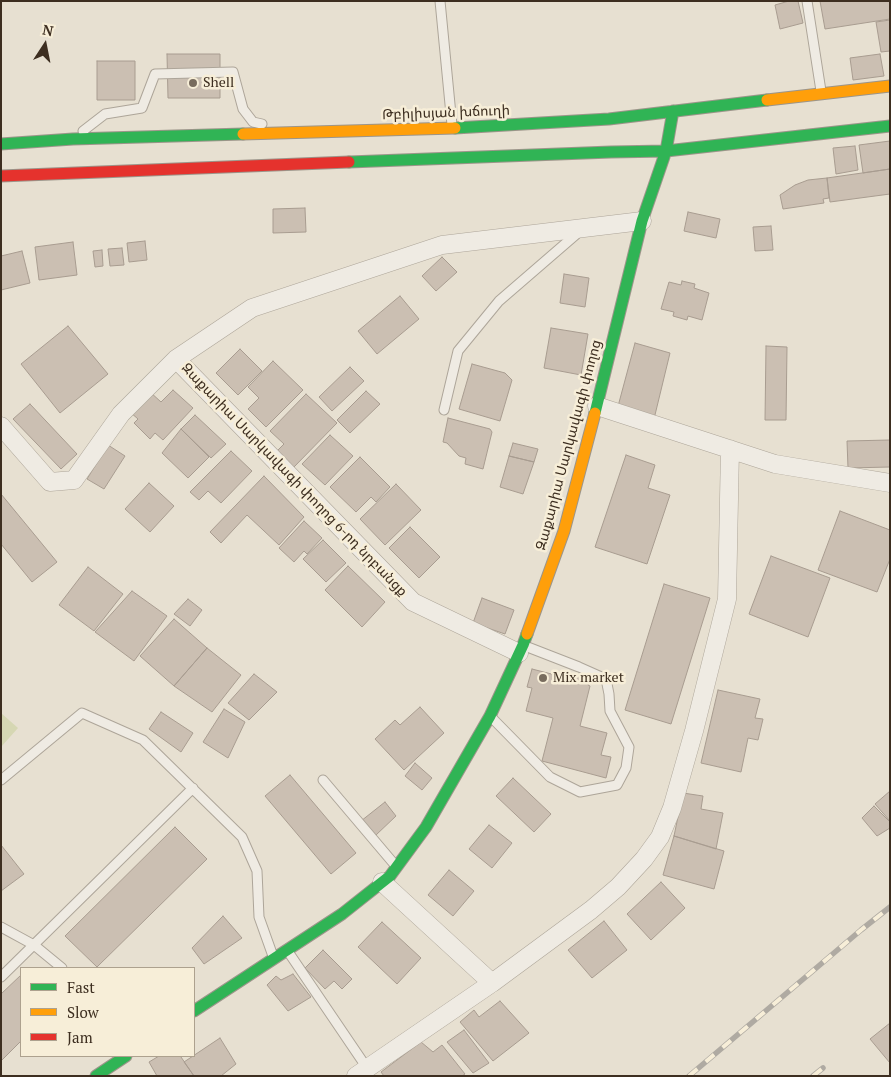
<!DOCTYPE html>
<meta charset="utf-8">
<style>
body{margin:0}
#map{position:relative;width:891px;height:1077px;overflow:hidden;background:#e7e0d1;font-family:"PT Serif",serif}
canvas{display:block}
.frame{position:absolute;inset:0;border:2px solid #3d2e20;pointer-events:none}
.legend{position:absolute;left:20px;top:967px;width:175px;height:90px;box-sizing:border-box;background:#f7eed8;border:1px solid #ada18e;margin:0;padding:6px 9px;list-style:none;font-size:15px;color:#3d2e20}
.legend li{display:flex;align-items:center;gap:10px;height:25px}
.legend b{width:25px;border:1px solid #ada18e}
.north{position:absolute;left:20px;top:20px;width:50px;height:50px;-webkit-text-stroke:4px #f7eed8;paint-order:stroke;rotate:11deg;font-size:14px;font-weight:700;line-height:20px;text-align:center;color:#3d2e20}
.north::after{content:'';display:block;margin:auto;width:18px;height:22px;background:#3d2e20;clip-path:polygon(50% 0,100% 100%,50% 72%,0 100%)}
</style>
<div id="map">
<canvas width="891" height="1077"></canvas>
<div class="frame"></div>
<ul class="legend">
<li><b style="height:6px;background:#30b455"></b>Fast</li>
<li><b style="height:6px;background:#ff9f0a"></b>Slow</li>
<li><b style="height:6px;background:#e5322d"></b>Jam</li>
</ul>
<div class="north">N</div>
</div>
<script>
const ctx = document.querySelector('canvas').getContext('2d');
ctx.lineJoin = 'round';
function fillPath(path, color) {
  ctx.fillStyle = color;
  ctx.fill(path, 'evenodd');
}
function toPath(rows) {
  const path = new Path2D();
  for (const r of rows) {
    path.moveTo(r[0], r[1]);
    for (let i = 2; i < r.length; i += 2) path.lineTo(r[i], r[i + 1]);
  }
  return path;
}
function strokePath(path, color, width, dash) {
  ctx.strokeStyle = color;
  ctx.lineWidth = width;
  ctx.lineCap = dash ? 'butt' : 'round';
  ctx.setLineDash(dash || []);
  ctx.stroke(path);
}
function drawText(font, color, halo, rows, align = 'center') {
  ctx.font = font + ' "PT Serif","Noto Sans Armenian",serif';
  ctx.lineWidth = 5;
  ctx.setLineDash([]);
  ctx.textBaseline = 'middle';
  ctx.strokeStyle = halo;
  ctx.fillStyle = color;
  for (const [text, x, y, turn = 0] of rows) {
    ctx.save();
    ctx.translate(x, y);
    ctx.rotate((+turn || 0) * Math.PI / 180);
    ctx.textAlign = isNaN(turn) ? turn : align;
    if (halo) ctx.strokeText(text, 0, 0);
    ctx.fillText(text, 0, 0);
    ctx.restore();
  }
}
const green = toPath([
 [1,713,18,728,1,747]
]);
const building = toPath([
 [789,1,798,1,803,23,780,29,775,5,789,1],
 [820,1,890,1,890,19,825,29,820,1],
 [890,20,890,51,881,52,876,22,890,20],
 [167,54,220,54,220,98,168,98,167,54],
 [880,54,884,76,853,80,850,58,880,54],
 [97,61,135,61,135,100,97,100,97,61],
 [890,141,890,169,863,173,859,145,890,141],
 [855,146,858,170,836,174,833,148,855,146],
 [890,169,890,194,830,202,827,178,890,169],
 [827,178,829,198,823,199,824,203,783,209,780,195,795,185,808,180,827,178],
 [305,208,306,232,273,233,273,209,305,208],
 [688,212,720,219,716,238,684,231,688,212],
 [771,226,773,250,755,251,753,227,771,226],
 [145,241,147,260,129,262,127,243,145,241],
 [73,242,77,275,39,280,35,247,73,242],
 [122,248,124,265,110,266,108,249,122,248],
 [102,250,103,266,95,267,93,251,102,250],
 [22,251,30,283,1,290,1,256,22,251],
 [442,257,457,272,436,291,422,276,442,257],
 [564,274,589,278,585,307,560,303,564,274],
 [682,281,695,284,694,288,709,293,702,320,688,316,687,320,673,316,674,312,661,309,669,282,681,285,682,281],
 [400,296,419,319,377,354,358,331,400,296],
 [68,326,108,374,60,413,21,364,68,326],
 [551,328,588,334,581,375,544,368,551,328],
 [635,343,670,353,654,419,617,410,635,343],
 [766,346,787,347,786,420,765,420,766,346],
 [240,349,262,371,238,395,216,373,240,349],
 [273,361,303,390,266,427,248,409,259,398,248,387,273,361],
 [472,364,505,373,512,380,500,421,459,409,472,364],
 [350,367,364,381,332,411,319,397,350,367],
 [173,390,193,408,163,440,155,433,150,439,134,423,138,419,130,412,149,391,161,402,173,390],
 [366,391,380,404,350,433,337,420,366,391],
 [306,394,337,423,294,467,277,451,284,444,270,431,306,394],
 [30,404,77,454,61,469,13,419,30,404],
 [195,415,226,444,211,458,181,429,195,415],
 [448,418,490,429,492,432,483,469,465,464,466,458,459,456,447,443,443,442,448,418],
 [181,429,209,457,188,478,162,453,181,429],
 [330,435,353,456,325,485,302,464,330,435],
 [890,440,890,467,848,468,847,441,890,440],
 [513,443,538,449,534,462,509,456,513,443],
 [108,445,125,456,104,489,87,479,108,445],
 [231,451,252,471,221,503,208,491,199,500,190,492,231,451],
 [626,455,655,465,648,488,670,495,647,564,595,547,626,455],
 [509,456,534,462,523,494,500,487,509,456],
 [360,457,390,487,376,502,371,497,356,512,330,487,360,457],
 [264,476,304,517,279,545,247,515,221,543,210,532,264,476],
 [149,483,174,506,150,532,125,509,149,483],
 [396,484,421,510,385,545,360,519,396,484],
 [1,494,57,562,32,582,1,544,1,494],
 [840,511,890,530,890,559,877,592,818,570,840,511],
 [304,521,322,538,307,554,304,551,294,562,279,548,304,521],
 [410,527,440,557,419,578,389,548,410,527],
 [323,540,346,563,326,582,303,559,323,540],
 [771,556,830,578,808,637,749,614,771,556],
 [348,566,385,602,362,627,325,590,348,566],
 [88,567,123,594,94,631,59,605,88,567],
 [664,584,710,598,671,724,625,710,664,584],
 [132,591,167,616,134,661,95,632,132,591],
 [482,598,514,610,505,634,473,623,482,598],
 [188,599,202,610,190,626,174,614,188,599],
 [174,619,207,648,174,686,140,656,174,619],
 [207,648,241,675,212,712,174,686,207,648],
 [532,669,567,678,568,673,590,679,588,685,590,686,580,726,607,733,601,755,611,757,606,778,542,761,553,718,526,711,532,688,527,687,532,669],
 [254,674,277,692,249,720,228,703,254,674],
 [718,690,760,699,755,718,763,719,758,740,748,738,741,772,701,763,718,690],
 [420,707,444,733,404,770,375,739,395,720,400,725,420,707],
 [224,709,245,722,228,758,203,742,224,709],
 [161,712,193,733,181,752,149,729,161,712],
 [415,763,432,778,422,790,405,776,415,763],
 [290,775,356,853,331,874,265,796,290,775],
 [513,778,551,814,534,832,496,796,513,778],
 [890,791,890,821,875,804,890,791],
 [683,793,703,796,701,809,723,813,716,849,674,836,683,793],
 [385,802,396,816,376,835,361,821,385,802],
 [874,806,890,822,890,828,877,836,862,818,874,806],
 [489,825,512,843,492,868,469,849,489,825],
 [175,827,207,859,97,967,65,936,175,827],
 [674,836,724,851,714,889,663,875,674,836],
 [1,845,24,874,1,891,1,845],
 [449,870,474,891,453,916,428,895,449,870],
 [661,882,685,908,651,940,627,914,661,882],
 [223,916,242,938,204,964,192,948,223,916],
 [604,921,627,950,592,978,568,950,604,921],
 [382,922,421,958,397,984,358,947,382,922],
 [323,950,352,979,342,989,334,981,325,989,305,968,323,950],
 [293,974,311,997,288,1011,267,985,276,976,281,980,293,974],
 [21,975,21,1041,1,1061,1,994,21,975],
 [500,1001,529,1033,493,1061,460,1022,474,1010,479,1017,500,1001],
 [890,1023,890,1063,870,1039,890,1023],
 [464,1030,489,1063,473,1073,447,1042,464,1030],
 [220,1038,236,1064,221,1076,194,1076,184,1062,220,1038],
 [421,1042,433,1052,442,1045,465,1074,462,1076,384,1076,381,1072,421,1042],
 [159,1056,182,1056,181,1057,194,1076,157,1076,149,1062,159,1056]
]);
const lane = toPath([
 [440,1,452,125],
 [807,1,821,91],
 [83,131,105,114,142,108,155,74,233,72,243,109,253,122,262,124],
 [444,410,458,351,499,301,580,231],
 [492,718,550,777,580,792,617,785,626,768,629,747,610,711,609,694,606,679,579,667,525,646],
 [1,780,82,713,143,740,242,837,257,871,259,917,274,959],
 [323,780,395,865],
 [1,927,34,945,62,968],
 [289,953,367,1068],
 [1,977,193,788]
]);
const street = toPath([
 [176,359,413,602,519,653],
 [597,406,775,464,890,483],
 [1,426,50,482,74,480,121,414,176,359,252,308,442,245,642,221],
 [382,882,492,983],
 [356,1076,492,983,591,910,618,887,644,859,660,837,672,808,694,731,727,599,730,449]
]);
const fast = toPath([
 [455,128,609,119,767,100],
 [1,144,73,139,243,134],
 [349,162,611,152,666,151,890,126],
 [595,413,642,221,666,151,673,111],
 [194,1011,342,914,390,876,426,827,490,716,523,645,527,634],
 [96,1076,126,1056]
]);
const slow = toPath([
 [767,100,890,86],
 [243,134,455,128],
 [527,634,564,531,595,413]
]);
const jam = toPath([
 [1,176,349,162]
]);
const rail = toPath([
 [689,1076,861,930,890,907],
 [813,1076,823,1068]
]);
const markers = [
 [193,83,5,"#786c5e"],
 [543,678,5,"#786c5e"]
];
const poiNames = [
 ["Shell",203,83],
 ["Mix market",553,678]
];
const streetNames = [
 ["Թբիլիսյան խճուղի",446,113,-2],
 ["Զաքարիա Սարկավագի փողոց",569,445,-75],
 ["Զաքարիա Սարկավագի փողոց 6-րդ նրբանցք",294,480,46]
];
fillPath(green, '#d6d7b3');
fillPath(building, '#cbbfb2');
strokePath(building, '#a89c90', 1);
strokePath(lane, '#ada599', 11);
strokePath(street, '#ada599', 19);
strokePath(fast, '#9c958a', 13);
strokePath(slow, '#9c958a', 13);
strokePath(jam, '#9c958a', 13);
strokePath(lane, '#efebe3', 9);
strokePath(street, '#efebe3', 18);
strokePath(fast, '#30b455', 11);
strokePath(slow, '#ff9f0a', 11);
strokePath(jam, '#e5322d', 11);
strokePath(rail, '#afaaa2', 5.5);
strokePath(rail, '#f7eed8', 4, [11]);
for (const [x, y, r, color] of markers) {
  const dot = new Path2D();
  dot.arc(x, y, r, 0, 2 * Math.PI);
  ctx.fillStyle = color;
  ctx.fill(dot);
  strokePath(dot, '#f7eed8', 2);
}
drawText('14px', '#3d2e20', '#f7eed8', poiNames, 'left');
drawText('14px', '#3d2e20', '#f7eed8', streetNames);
</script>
